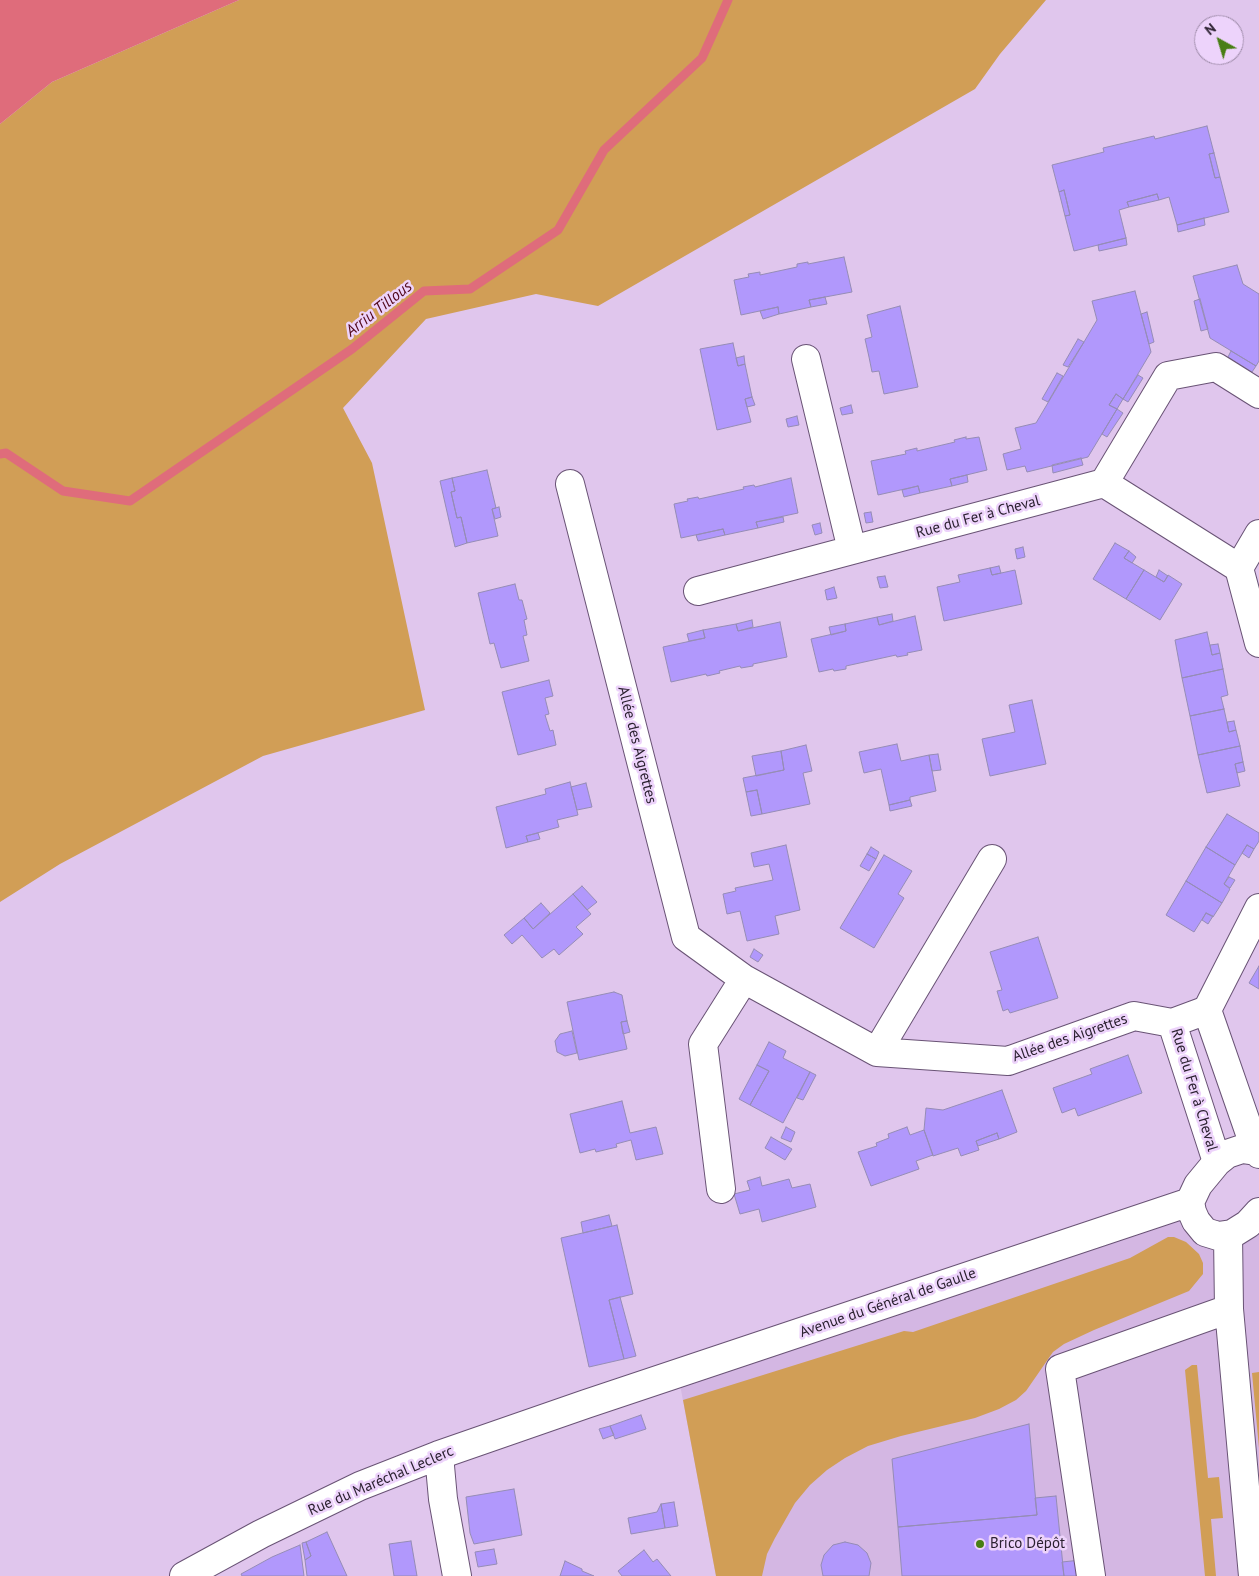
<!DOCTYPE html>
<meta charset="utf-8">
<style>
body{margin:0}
#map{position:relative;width:1259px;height:1576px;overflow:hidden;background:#e0c6ed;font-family:"PT Sans",sans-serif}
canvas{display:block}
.north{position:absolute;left:1194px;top:15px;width:50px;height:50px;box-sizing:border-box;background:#edd3fb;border:1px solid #9f8caa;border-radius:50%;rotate:321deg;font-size:14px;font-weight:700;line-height:20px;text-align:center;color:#2b2130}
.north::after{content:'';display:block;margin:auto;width:18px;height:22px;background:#487e15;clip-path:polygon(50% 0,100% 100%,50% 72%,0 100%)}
</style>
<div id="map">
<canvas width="1259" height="1576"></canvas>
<div class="north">N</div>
</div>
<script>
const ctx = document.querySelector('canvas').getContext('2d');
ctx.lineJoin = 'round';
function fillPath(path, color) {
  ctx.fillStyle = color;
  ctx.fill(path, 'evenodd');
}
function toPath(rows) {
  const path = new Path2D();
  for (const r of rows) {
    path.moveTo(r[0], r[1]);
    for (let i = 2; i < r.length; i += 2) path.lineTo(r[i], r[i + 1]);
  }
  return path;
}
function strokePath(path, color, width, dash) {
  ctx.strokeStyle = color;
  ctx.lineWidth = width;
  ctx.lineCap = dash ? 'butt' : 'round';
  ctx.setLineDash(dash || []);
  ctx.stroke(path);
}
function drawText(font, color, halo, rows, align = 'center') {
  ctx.font = font + ' "PT Sans",sans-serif';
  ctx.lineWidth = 5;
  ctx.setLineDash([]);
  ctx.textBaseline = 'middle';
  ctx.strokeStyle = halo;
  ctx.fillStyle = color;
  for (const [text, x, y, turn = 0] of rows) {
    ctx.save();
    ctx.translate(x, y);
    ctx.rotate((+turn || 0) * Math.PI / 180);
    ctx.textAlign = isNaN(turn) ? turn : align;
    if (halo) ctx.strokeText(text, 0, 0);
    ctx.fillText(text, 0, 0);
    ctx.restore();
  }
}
const built = toPath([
 [1190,1202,1205,1232,1259,1212,1259,1576,716,1576,678,1374]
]);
const green = toPath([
 [239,0,1046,0,1000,54,975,89,598,306,536,294,426,319,343,408,372,463,425,710,263,756,60,864,0,902,0,124,52,82],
 [1168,1237,1174,1237,1186,1242,1199,1254,1203,1263,1203,1274,1189,1291,1094,1330,1064,1344,1053,1352,1026,1391,1016,1400,999,1409,975,1418,901,1436,868,1446,845,1458,827,1470,810,1485,795,1503,775,1538,767,1554,762,1576,716,1576,683,1400,904,1331,913,1332,1130,1258],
 [1192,1365,1197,1365,1208,1478,1219,1477,1223,1518,1211,1519,1216,1576,1205,1576,1185,1370],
 [1259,1372,1259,1448,1252,1373]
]);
const water = toPath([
 [0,0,239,0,52,82,0,124]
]);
const stream = toPath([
 [0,454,6,453,63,491,130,501,352,349,424,291,470,289,558,230,604,150,702,58,728,0]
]);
const building = toPath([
 [1207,126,1214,153,1209,154,1215,178,1220,177,1229,212,1177,225,1169,197,1159,200,1157,194,1127,202,1129,207,1119,210,1126,238,1074,251,1065,216,1070,215,1064,190,1059,192,1052,165,1104,152,1103,148,1154,136,1155,139,1207,126],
 [1214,153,1220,177,1215,178,1209,154,1214,153],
 [1064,190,1070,215,1065,216,1059,192,1064,190],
 [1157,194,1159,200,1129,207,1127,202,1157,194],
 [1204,218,1205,225,1178,232,1177,225,1204,218],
 [1126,238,1127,245,1099,251,1098,245,1126,238],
 [844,257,852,292,809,300,811,307,779,314,778,307,741,315,734,280,749,277,748,274,760,272,760,275,797,267,797,264,808,262,808,264,844,257],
 [1237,265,1243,284,1259,294,1259,361,1256,366,1210,338,1193,276,1237,265],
 [1135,291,1151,352,1123,399,1116,394,1109,405,1117,409,1088,457,1027,472,1025,466,1007,470,1003,454,1021,449,1015,428,1036,423,1097,320,1092,301,1135,291],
 [825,297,827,304,811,307,809,300,825,297],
 [1200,299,1208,329,1201,331,1194,301,1200,299],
 [900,306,918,387,884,394,879,371,872,372,869,357,865,339,872,337,867,315,900,306],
 [778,307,779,314,763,319,760,311,778,307],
 [1147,312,1154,342,1149,344,1141,314,1147,312],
 [1078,339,1084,342,1068,367,1063,365,1078,339],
 [733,343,738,366,745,364,752,397,745,399,751,422,717,430,700,349,733,343],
 [1231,351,1256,366,1252,372,1228,357,1231,351],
 [744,356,745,364,738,366,736,358,744,356],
 [1057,373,1063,376,1048,402,1042,399,1057,373],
 [1138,375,1143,378,1128,402,1123,399,1138,375],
 [1116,394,1123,399,1117,409,1109,405,1116,394],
 [752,397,755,405,747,407,745,399,752,397],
 [851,405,853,413,842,415,840,408,851,405],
 [1117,409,1123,413,1107,437,1102,434,1117,409],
 [797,416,799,425,788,427,786,419,797,416],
 [966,437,966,439,979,437,987,470,950,479,952,486,920,493,918,486,878,495,871,461,906,454,905,451,917,448,917,451,955,442,954,440,966,437],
 [1081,458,1083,465,1053,473,1052,465,1081,458],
 [487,470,496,508,492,509,498,536,467,543,461,517,457,518,451,492,455,491,452,478,487,470],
 [967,475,968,482,952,486,950,479,967,475],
 [452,478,455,491,451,492,457,518,461,517,467,543,455,547,440,481,452,478],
 [791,478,798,513,756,522,758,528,725,535,723,529,681,538,674,504,688,501,687,499,698,497,699,499,744,489,743,487,754,485,755,487,791,478],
 [918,486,920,493,904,497,902,490,918,486],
 [499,507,501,517,495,519,492,509,499,507],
 [871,512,873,522,866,523,864,513,871,512],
 [783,517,784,522,758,528,756,522,783,517],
 [820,523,822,533,815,535,812,525,820,523],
 [723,529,725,535,698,541,696,535,723,529],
 [1115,543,1129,551,1124,558,1144,570,1126,599,1093,579,1115,543],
 [1023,547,1025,557,1017,559,1015,549,1023,547],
 [1129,551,1136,557,1132,563,1124,558,1129,551],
 [999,566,1001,573,992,575,990,568,999,566],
 [990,568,992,575,1015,570,1022,604,944,621,937,587,960,582,958,575,990,568],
 [1144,570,1164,582,1168,575,1182,584,1160,620,1126,599,1144,570],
 [1159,570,1168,576,1164,582,1156,577,1159,570],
 [885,576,888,587,880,588,877,577,885,576],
 [515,584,519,600,522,600,527,619,524,620,527,635,523,636,529,661,501,668,494,643,490,644,478,593,515,584],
 [834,587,837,598,827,600,825,590,834,587],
 [892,614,893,621,879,625,877,617,892,614],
 [915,616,922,650,907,653,908,655,897,657,896,655,846,666,846,669,834,671,833,669,819,672,811,639,846,631,845,624,877,617,879,625,915,616],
 [752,620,753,627,738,631,736,624,752,620],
 [780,622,787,657,753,664,753,666,741,668,740,666,719,671,720,673,707,676,706,674,671,682,663,647,705,638,703,630,736,624,738,631,780,622],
 [845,624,846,631,831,635,829,627,845,624],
 [703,630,705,638,689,641,687,634,703,630],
 [1207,632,1212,655,1220,653,1223,669,1182,678,1175,640,1207,632],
 [1218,644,1220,653,1212,655,1210,645,1218,644],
 [1223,669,1228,695,1221,697,1224,709,1190,716,1182,678,1223,669],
 [549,680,553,696,545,698,549,714,545,715,550,731,553,730,556,745,518,755,502,692,549,680],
 [1032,700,1046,764,990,776,982,739,1015,732,1009,705,1032,700],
 [1224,709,1229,732,1236,730,1240,746,1198,755,1190,716,1224,709],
 [1234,721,1236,730,1229,732,1227,722,1234,721],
 [897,744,901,761,929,755,936,791,910,797,910,800,889,805,881,769,864,773,859,752,897,744],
 [806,745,812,771,803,773,810,804,762,814,757,790,746,792,743,778,784,770,781,751,806,745],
 [1240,746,1243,762,1235,764,1240,786,1207,793,1198,755,1240,746],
 [781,751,784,770,756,776,752,756,781,751],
 [938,754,941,770,932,771,929,755,938,754],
 [1243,762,1245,771,1237,773,1235,764,1243,762],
 [570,782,578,815,557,820,559,827,526,836,528,842,506,848,496,807,546,794,545,789,570,782],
 [586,783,592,807,577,810,571,787,586,783],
 [757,790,762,814,751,816,746,792,757,790],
 [910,800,912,806,890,811,889,805,910,800],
 [1227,814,1259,833,1259,841,1254,849,1247,845,1235,865,1206,847,1227,814],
 [538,833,540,839,528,842,526,836,538,833],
 [786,845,800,910,775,916,779,934,747,941,740,911,727,914,723,894,736,891,735,888,773,880,769,864,754,867,751,853,786,845],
 [1247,845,1254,849,1249,858,1242,853,1247,845],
 [871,847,879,852,876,859,867,854,871,847],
 [1206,847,1235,865,1224,884,1230,889,1222,903,1186,881,1206,847],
 [867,854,876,859,869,871,860,866,867,854],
 [884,855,912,871,898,894,904,898,874,948,840,928,884,855],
 [1229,877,1235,880,1230,888,1224,884,1229,877],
 [1186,881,1222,903,1213,917,1206,913,1194,932,1166,915,1186,881],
 [582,886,597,902,587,910,573,894,582,886],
 [573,894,591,914,576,927,583,934,559,955,554,949,542,958,522,935,512,944,504,935,524,918,533,929,573,894],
 [541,903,550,913,533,929,524,918,541,903],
 [1206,913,1213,916,1208,924,1202,920,1206,913],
 [1038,937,1058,998,1010,1013,1008,1009,1003,1011,997,991,1002,990,990,952,1038,937],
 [754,949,763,955,758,962,750,957,754,949],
 [1259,966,1259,989,1249,983,1259,966],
 [614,992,622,995,627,1021,621,1022,627,1049,579,1060,567,1002,614,992],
 [627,1021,630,1032,623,1034,621,1022,627,1021],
 [572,1031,577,1053,565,1056,557,1052,555,1041,560,1034,572,1031],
 [769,1042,786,1051,783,1058,810,1072,783,1123,750,1105,769,1071,757,1065,769,1042],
 [1128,1055,1142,1093,1078,1116,1075,1108,1062,1113,1053,1088,1092,1074,1090,1069,1128,1055],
 [757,1065,769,1071,750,1105,739,1099,757,1065],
 [810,1072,816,1075,803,1100,797,1098,810,1072],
 [1002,1090,1017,1132,999,1139,997,1133,976,1141,979,1150,961,1156,958,1148,933,1156,924,1130,926,1108,943,1110,1002,1090],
 [622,1101,630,1133,656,1127,663,1154,636,1160,631,1140,616,1144,617,1147,596,1152,595,1149,580,1153,570,1114,622,1101],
 [786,1127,795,1132,791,1142,781,1138,786,1127],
 [907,1127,910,1135,924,1130,933,1155,916,1161,919,1169,871,1186,858,1152,877,1146,876,1143,889,1138,888,1134,907,1127],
 [997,1133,999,1139,978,1146,976,1141,997,1133],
 [771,1137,792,1149,785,1160,765,1148,771,1137],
 [760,1177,762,1186,789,1179,792,1188,810,1184,816,1207,762,1222,759,1209,740,1214,734,1194,750,1190,747,1181,760,1177],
 [609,1215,612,1226,583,1233,581,1222,609,1215],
 [617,1225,633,1294,609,1300,624,1359,589,1367,561,1238,617,1225],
 [620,1297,636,1356,624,1359,609,1300,620,1297],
 [641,1415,646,1429,615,1439,610,1426,641,1415],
 [1029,1424,1037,1515,898,1527,892,1459,1029,1424],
 [610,1426,614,1435,603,1439,599,1429,610,1426],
 [514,1489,522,1535,474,1544,470,1533,466,1497,514,1489],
 [1056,1496,1064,1576,902,1576,898,1527,1037,1515,1035,1498,1056,1496],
 [674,1502,678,1526,665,1528,661,1504,674,1502],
 [661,1504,665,1528,631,1534,628,1518,657,1512,661,1504],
 [327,1532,347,1576,307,1576,305,1560,311,1556,306,1542,327,1532],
 [411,1541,417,1576,394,1576,389,1544,411,1541],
 [306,1542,311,1556,305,1560,302,1543,306,1542],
 [845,1542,858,1545,867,1553,871,1563,869,1576,823,1576,821,1565,824,1555,833,1545,845,1542],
 [300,1545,304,1576,242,1576,241,1574,272,1557,300,1545],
 [494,1549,497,1564,478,1567,475,1552,494,1549],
 [644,1550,653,1562,657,1559,671,1576,622,1576,618,1571,644,1550],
 [1081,1560,1083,1576,1064,1576,1062,1562,1081,1560],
 [565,1561,582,1569,582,1571,594,1576,560,1576,565,1561]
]);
const minor = toPath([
 [806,359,852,550],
 [1104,483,1168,376,1216,367,1259,394],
 [570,484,686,937,744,979,877,1052,1008,1061,1134,1016,1172,1023],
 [1239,568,1259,534],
 [698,591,1104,483,1239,568,1259,643],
 [1207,1010,1256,1151],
 [1172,1023,1207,1010,1259,908],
 [1172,1023,1217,1162],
 [877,1052,992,859],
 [1259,1154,1256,1151,1242,1149,1227,1154,1217,1162,1198,1185,1190,1202,1192,1212,1196,1221,1205,1232,1218,1236,1232,1234,1248,1224,1259,1212],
 [721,1189,703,1044,744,979],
 [1228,1235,1229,1309,1253,1576],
 [439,1455,443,1499,457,1576],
 [184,1576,261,1534,360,1486,439,1455,586,1404,1190,1202],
 [1091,1576,1060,1369,1229,1309]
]);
const markers = [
 [980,1544,5,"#487e15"]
];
const streetNames = [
 ["Rue du Fer à Cheval",978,517,-15],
 ["Allée des Aigrettes",637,745,76],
 ["Allée des Aigrettes",1070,1038,-19],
 ["Rue du Fer à Cheval",1194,1090,73],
 ["Avenue du Général de Gaulle",888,1303,-19],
 ["Rue du Maréchal Leclerc",381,1481,-23]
];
const poiNames = [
 ["Brico Dépôt",990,1544]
];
const waterNames = [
 ["Arriu Tillous",379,309,-38]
];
fillPath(built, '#d4b7e3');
fillPath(green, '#d19e56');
fillPath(water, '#df6c7b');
strokePath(stream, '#df6c7b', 9);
fillPath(building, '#b198fc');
strokePath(building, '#958cb5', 1);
strokePath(minor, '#695375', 30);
strokePath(minor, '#fff', 28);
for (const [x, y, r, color] of markers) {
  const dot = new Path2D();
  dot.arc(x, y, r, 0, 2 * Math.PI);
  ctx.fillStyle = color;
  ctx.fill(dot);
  strokePath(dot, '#edd3fb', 2);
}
drawText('15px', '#2b2130', '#edd3fb', streetNames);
drawText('15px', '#2b2130', '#edd3fb', poiNames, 'left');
drawText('italic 16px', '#500719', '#edd3fb', waterNames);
</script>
